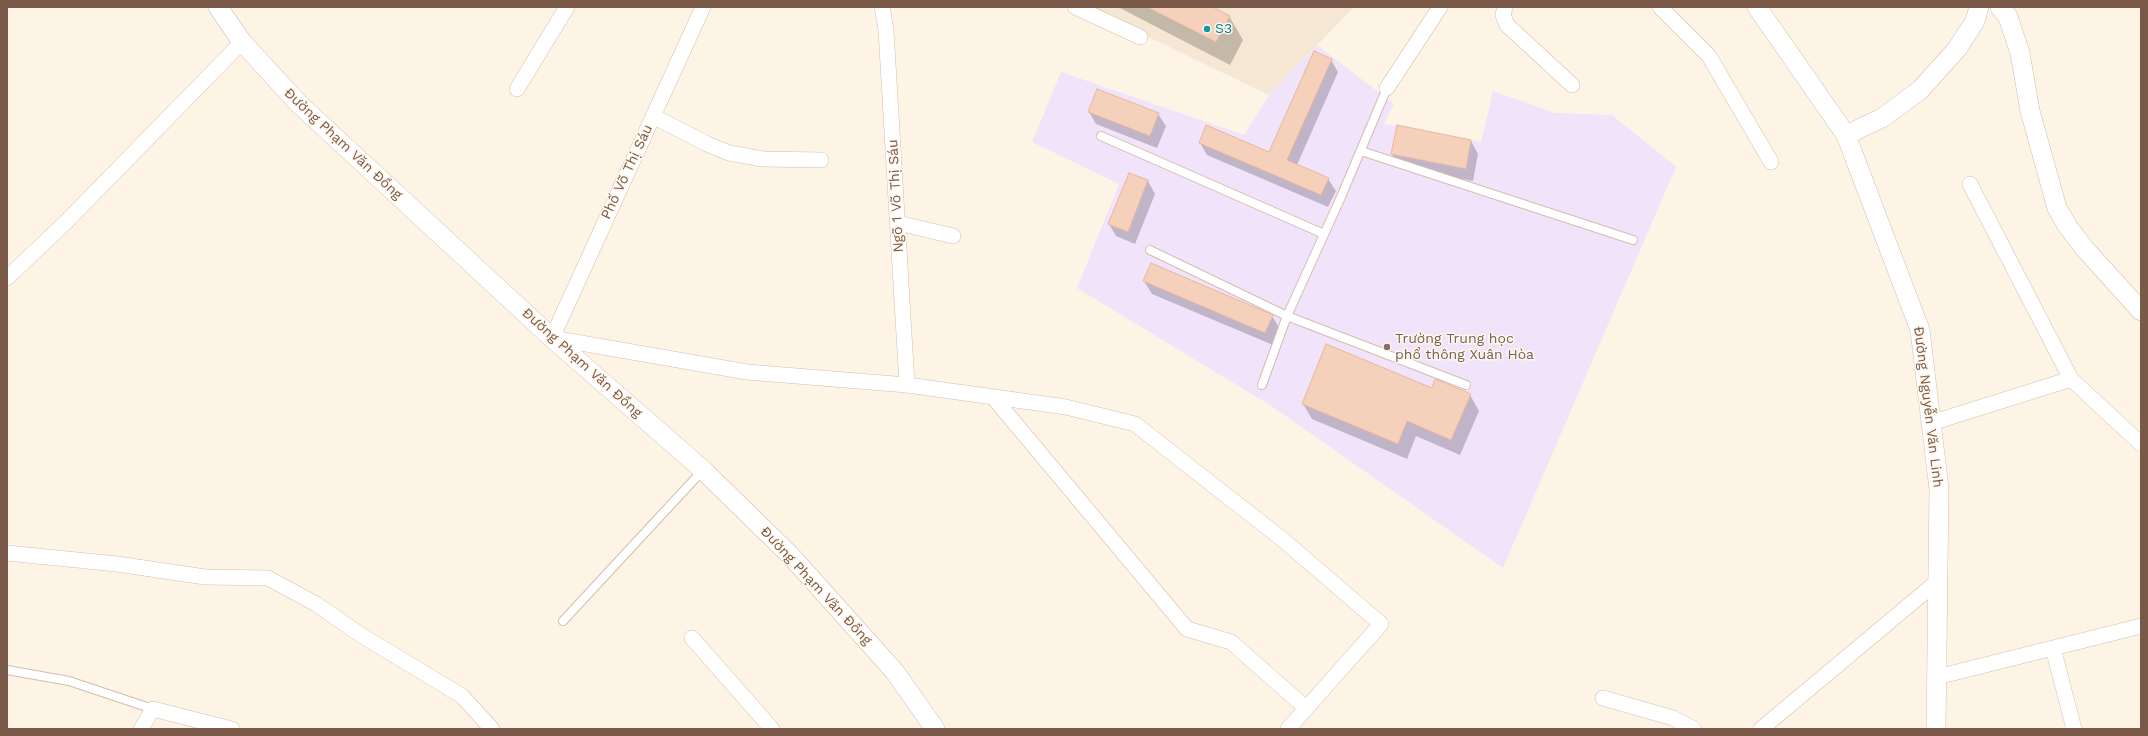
<!DOCTYPE html>
<meta charset="utf-8">
<style>
body{margin:0}
#map{position:relative;width:2148px;height:736px;overflow:hidden;background:#fef4e6;font-family:"Work Sans",sans-serif}
canvas{display:block}
.frame{position:absolute;inset:0;border:8px solid #7a5948;pointer-events:none}
</style>
<div id="map">
<canvas width="2148" height="736"></canvas>
<div class="frame"></div>
</div>
<script>
const ctx = document.querySelector('canvas').getContext('2d');
ctx.lineJoin = 'round';
function fillPath(path, color) {
  ctx.fillStyle = color;
  ctx.fill(path, 'evenodd');
}
function toPath(rows) {
  const path = new Path2D();
  for (const r of rows) {
    path.moveTo(r[0], r[1]);
    for (let i = 2; i < r.length; i += 2) path.lineTo(r[i], r[i + 1]);
  }
  return path;
}
function strokePath(path, color, width, dash) {
  ctx.strokeStyle = color;
  ctx.lineWidth = width;
  ctx.lineCap = dash ? 'butt' : 'round';
  ctx.setLineDash(dash || []);
  ctx.stroke(path);
}
function drawText(font, color, halo, rows, align = 'center') {
  ctx.font = font + ' "Work Sans",sans-serif';
  ctx.lineWidth = 3;
  ctx.setLineDash([]);
  ctx.textBaseline = 'middle';
  ctx.strokeStyle = halo;
  ctx.fillStyle = color;
  for (const [text, x, y, turn = 0] of rows) {
    ctx.save();
    ctx.translate(x, y);
    ctx.rotate((+turn || 0) * Math.PI / 180);
    ctx.textAlign = isNaN(turn) ? turn : align;
    if (halo) ctx.strokeText(text, 0, 0);
    ctx.fillText(text, 0, 0);
    ctx.restore();
  }
}
const residential = toPath([
 [1086,7,1354,7,1269,95]
]);
const education = toPath([
 [1317,45,1394,104,1384,124,1481,142,1493,91,1555,113,1612,115,1676,167,1503,568,1273,407,1077,288,1119,184,1032,142,1061,72,1244,135,1269,95]
]);
const shadow = toPath([
 [1118,7,1211,7,1229,16,1243,40,1230,65],
 [1331,60,1338,72,1297,165,1328,179,1336,191,1328,207,1207,155,1200,143,1269,153],
 [1089,112,1158,114,1166,126,1157,148,1096,124],
 [1471,141,1478,154,1473,181,1399,166,1392,154],
 [1129,174,1148,181,1155,194,1135,244,1116,236,1109,224],
 [1144,281,1272,316,1280,329,1273,345,1152,294],
 [1470,395,1479,411,1460,455,1416,436,1407,459,1312,419,1303,404]
]);
const building = toPath([
 [1147,7,1213,7,1230,16,1216,42,1147,7],
 [1314,51,1332,59,1287,160,1329,178,1321,195,1199,143,1206,125,1269,152,1314,51],
 [1097,89,1159,113,1150,136,1088,112,1097,89],
 [1397,125,1471,140,1466,169,1391,154,1397,125],
 [1129,173,1148,180,1128,232,1108,224,1129,173],
 [1151,263,1273,315,1265,333,1143,281,1151,263],
 [1326,344,1432,388,1435,379,1471,394,1451,440,1407,421,1398,444,1302,404,1326,344]
]);
const service = toPath([
 [1101,136,1324,234],
 [1361,151,1633,240],
 [1150,250,1287,316,1466,385],
 [1262,385,1287,316,1341,197,1387,88],
 [563,621,703,470],
 [7,670,69,681,153,709]
]);
const minor = toPath([
 [703,7,552,338,747,372,907,385,1066,407,1135,424,1282,539,1381,624,1288,729],
 [882,7,886,30,907,385],
 [1075,7,1140,37],
 [1505,7,1503,15,1507,25,1572,85],
 [1660,7,1709,56,1771,162],
 [1387,88,1440,7],
 [517,89,567,7],
 [653,116,707,144,729,153,763,159,821,160],
 [1970,184,2071,379,2141,444],
 [898,223,953,236],
 [7,278,67,221,242,42],
 [993,397,1187,629,1231,642,1306,708],
 [1931,423,2071,379],
 [7,553,117,564,205,577,268,578,316,604,361,635,462,696,492,729],
 [692,638,772,729],
 [2053,648,2074,729],
 [1937,677,2141,626],
 [1603,698,1673,718,1694,729],
 [141,729,153,709,232,729],
 [1761,729,1938,581]
]);
const tertiary = toPath([
 [218,7,242,42,299,104,552,338,703,470,791,556,895,672,935,729],
 [1757,7,1846,135,1920,330,1939,489,1936,729],
 [2000,7,2008,17,2020,53,2030,111,2057,208,2068,227,2085,249,2141,311],
 [1846,135,1882,118,1920,90,1957,49,1975,21,1979,7]
]);
const markers = [
 [1207,29,4,"#0f9aa8"],
 [1387,347,4,"#8d6e63"]
];
const cultureNames = [
 ["S3",1215,29]
];
const streetNames = [
 ["Đường Phạm Văn Đồng",343,144,43],
 ["Phố Võ Thị Sáu",627,172,-65],
 ["Ngõ 1 Võ Thị Sáu",896,196,-93],
 ["Đường Phạm Văn Đồng",582,363,42],
 ["Đường Nguyễn Văn Linh",1928,407,83],
 ["Đường Phạm Văn Đồng",816,586,47]
];
const educationNames = [
 ["Trường Trung học",1395,339],
 ["phổ thông Xuân Hòa",1395,355]
];
fillPath(residential, '#f6e6d4');
fillPath(education, '#f1e3fa');
fillPath(shadow, '#0003');
fillPath(building, '#f5d1bc');
strokePath(building, '#e9b79b', 1);
strokePath(service, '#d4bdae', 10);
strokePath(minor, '#d4bdae', 16);
strokePath(tertiary, '#d4bdae', 20);
strokePath(service, '#fff', 8);
strokePath(minor, '#fff', 15);
strokePath(tertiary, '#fff', 19);
for (const [x, y, r, color] of markers) {
  const dot = new Path2D();
  dot.arc(x, y, r, 0, 2 * Math.PI);
  ctx.fillStyle = color;
  ctx.fill(dot);
  strokePath(dot, '#fff8ee', 1.5);
}
drawText('14px', '#0d838f', '#fff8ee', cultureNames, 'left');
drawText('14px', '#7a5948', '#fff8ee', streetNames);
drawText('14px', '#785e54', '#fff8ee', educationNames, 'left');
</script>
